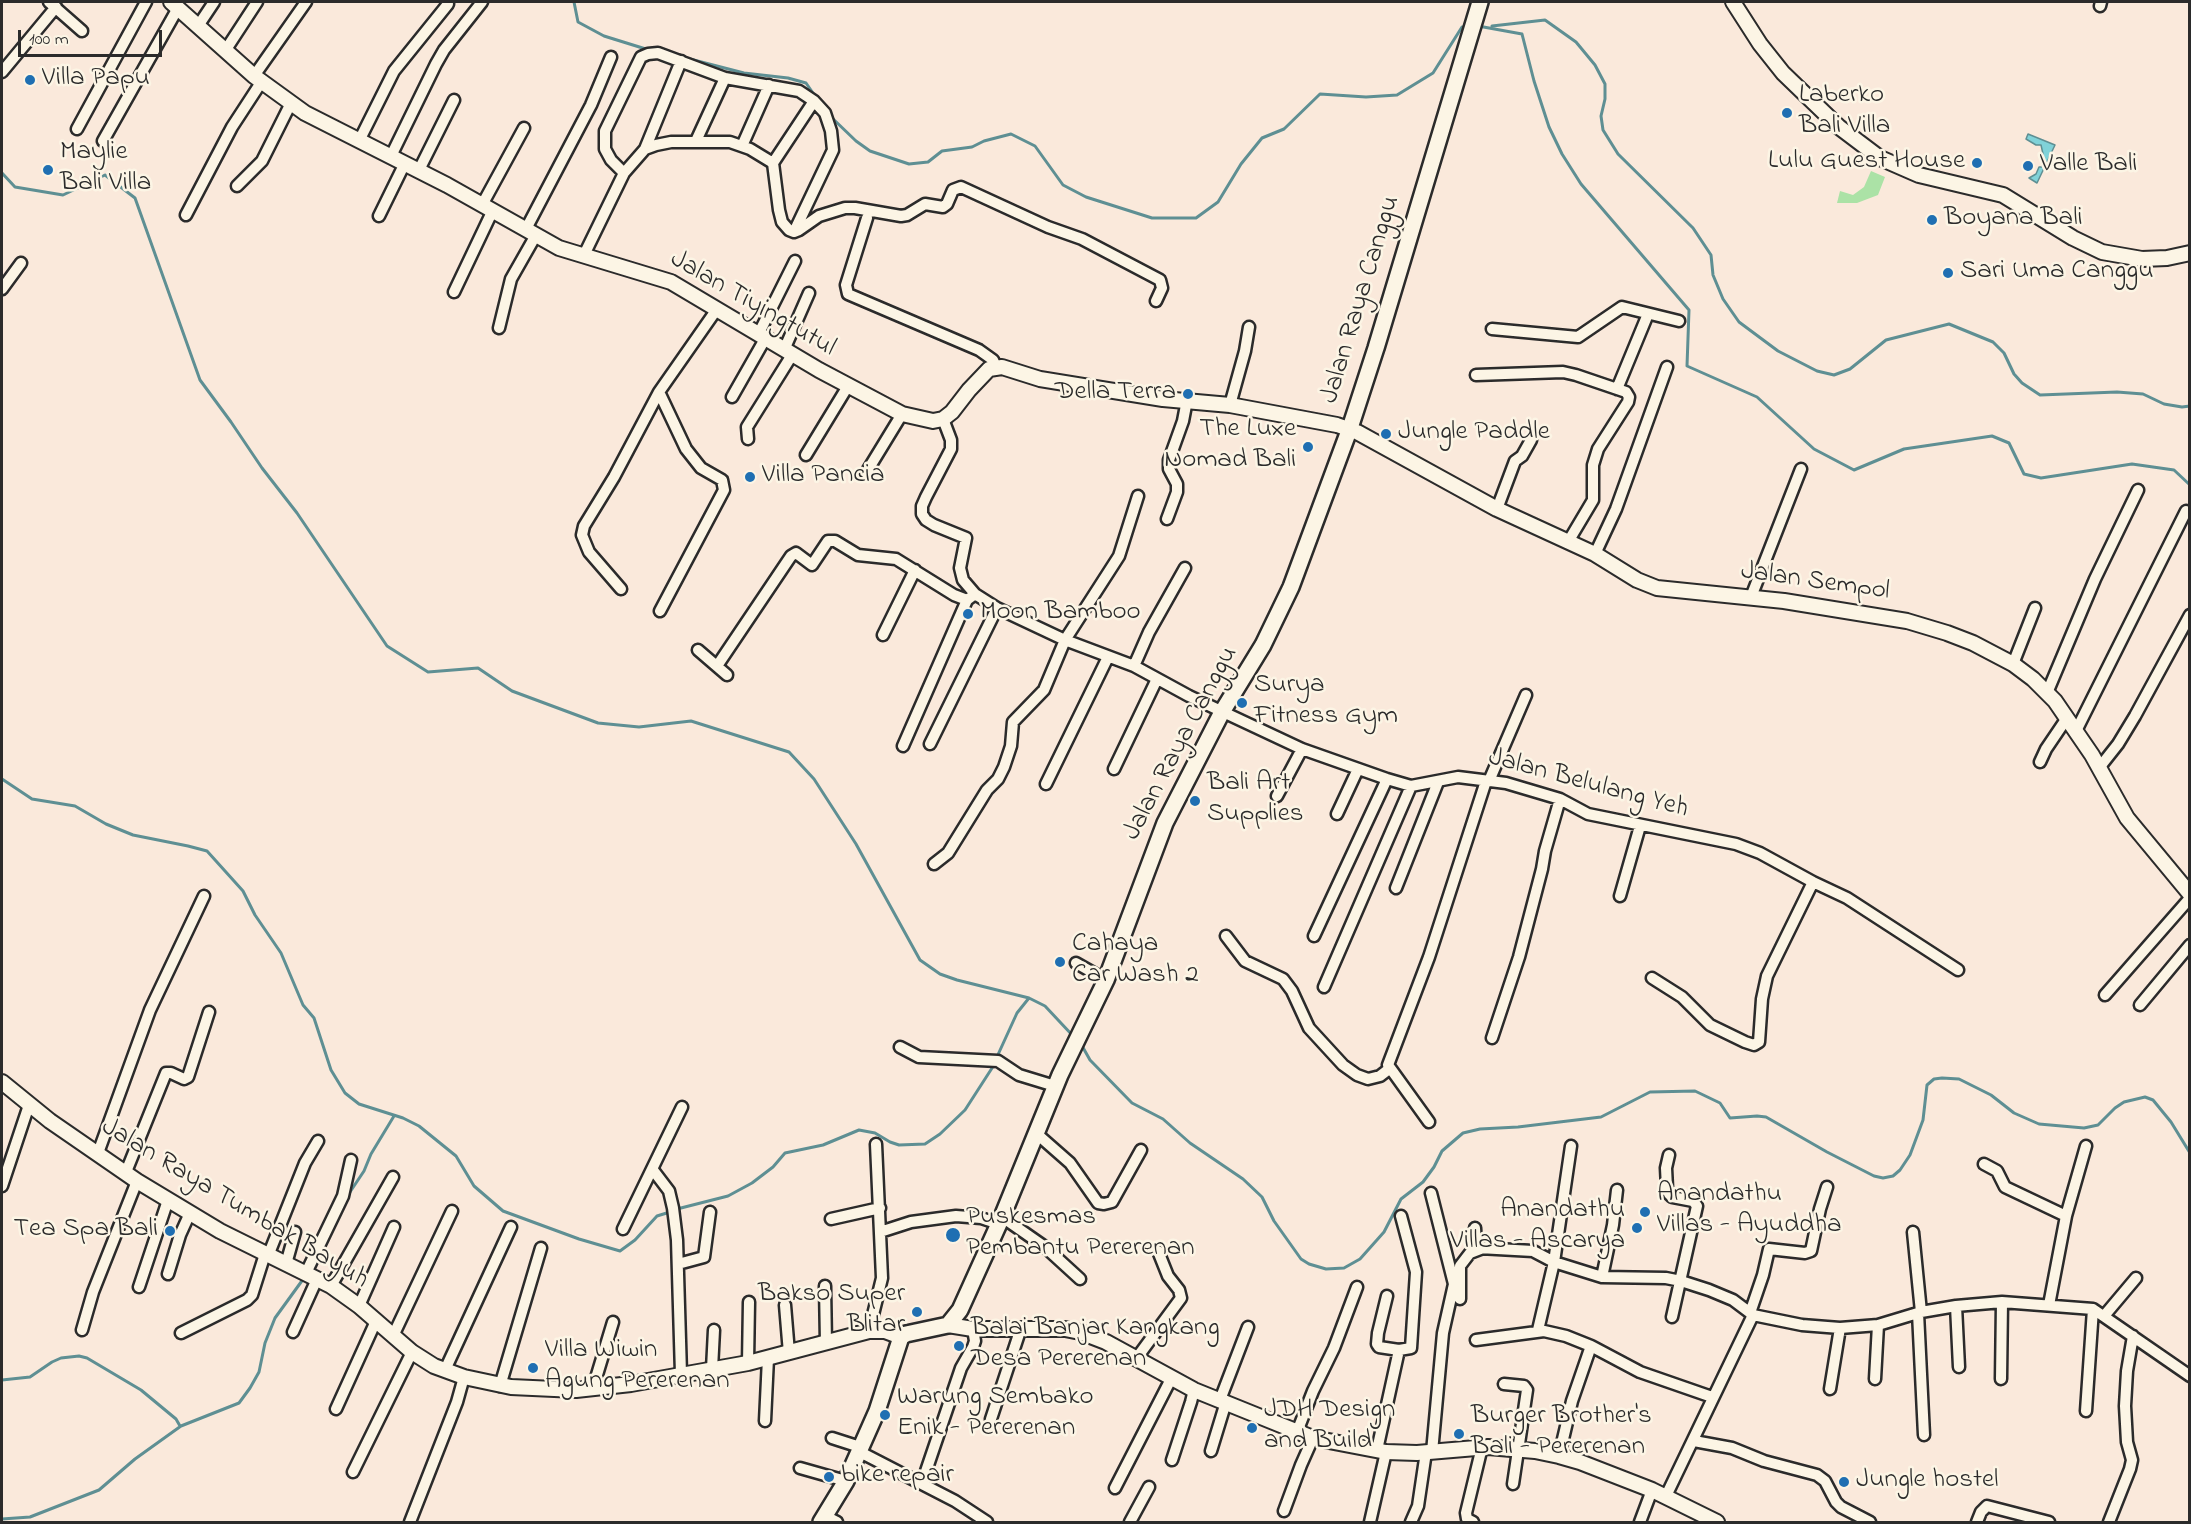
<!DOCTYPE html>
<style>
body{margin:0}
#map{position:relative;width:2191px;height:1524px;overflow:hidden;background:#fae9db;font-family:"Indie Flower",sans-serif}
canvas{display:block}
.frame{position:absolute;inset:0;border:3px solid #2b2b2b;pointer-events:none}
.scale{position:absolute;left:18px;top:30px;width:144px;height:27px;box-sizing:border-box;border:3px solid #2b2b2b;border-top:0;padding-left:8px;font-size:18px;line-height:21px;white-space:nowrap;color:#2b2b2b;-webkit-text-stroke:4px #fcf5e5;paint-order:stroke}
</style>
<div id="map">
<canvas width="2191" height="1524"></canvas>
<div class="frame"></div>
<div class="scale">100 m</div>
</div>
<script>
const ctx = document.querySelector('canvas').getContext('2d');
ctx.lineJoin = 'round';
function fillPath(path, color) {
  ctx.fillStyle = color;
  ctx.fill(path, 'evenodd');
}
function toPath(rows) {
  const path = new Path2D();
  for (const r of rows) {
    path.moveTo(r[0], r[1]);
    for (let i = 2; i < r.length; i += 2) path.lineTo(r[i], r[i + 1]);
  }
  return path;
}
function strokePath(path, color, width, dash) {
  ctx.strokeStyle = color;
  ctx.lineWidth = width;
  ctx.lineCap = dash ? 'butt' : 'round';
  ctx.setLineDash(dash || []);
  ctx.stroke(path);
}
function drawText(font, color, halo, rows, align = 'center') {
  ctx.font = font + ' "Indie Flower",sans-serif';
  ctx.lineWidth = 5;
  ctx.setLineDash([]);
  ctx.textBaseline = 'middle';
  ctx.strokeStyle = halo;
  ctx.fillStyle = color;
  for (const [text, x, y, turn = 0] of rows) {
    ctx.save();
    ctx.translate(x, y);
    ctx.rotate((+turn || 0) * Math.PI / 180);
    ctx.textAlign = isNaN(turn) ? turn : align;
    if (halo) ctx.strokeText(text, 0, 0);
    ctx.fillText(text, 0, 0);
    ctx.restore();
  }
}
const green = toPath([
 [1871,171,1885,177,1878,195,1857,203,1837,203,1840,191,1853,195,1864,187]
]);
const water = toPath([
 [2028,134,2055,145,2037,183,2029,178,2036,174,2039,167,2042,167,2043,154,2041,145,2036,145,2026,139,2028,134]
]);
const stream = toPath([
 [574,2,578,22,604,36,649,50],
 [1478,26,1522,34,1534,81,1549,127,1562,154,1581,184,1689,310,1687,366,1757,397,1814,449,1854,470,1904,449,1992,436,2009,443,2024,474,2041,478,2132,464,2174,470,2190,485],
 [1492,26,1545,20,1576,42,1595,65,1605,84,1605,99,1601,116,1603,130,1618,154,1693,228,1711,255,1713,275,1723,299,1739,322,1778,351,1817,371,1834,375,1850,369,1886,340,1949,324,1993,342,2004,353,2014,374,2022,383,2040,395,2117,392,2143,394,2164,404,2182,407,2190,406],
 [682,57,744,73,788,78,806,83,815,96],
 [830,116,856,141,870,151,909,164,928,162,942,151,972,147,984,141,1011,134,1035,146,1063,185,1086,197,1152,218,1196,218,1218,202,1241,164,1262,138,1284,129,1320,94,1366,97,1397,95,1433,73,1462,27,1469,27],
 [2,173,15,187,63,195,105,175,135,198,200,380,231,422,262,468,297,513,387,646,428,672,478,668,512,691,598,723,639,727,691,721,789,752,814,779,856,844,920,960,940,974,957,980,1029,998,1045,1006,1074,1037],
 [2,779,32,799,75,806,106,824,133,835,188,846,207,851,243,891,255,915,281,953,303,1005,314,1018,331,1070,345,1093,359,1104,403,1118,419,1126,456,1156,474,1186,503,1211,579,1239,620,1251,635,1240,657,1216,670,1212],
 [1081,1044,1090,1060,1132,1103,1163,1119,1190,1143,1243,1179,1262,1197,1274,1221,1301,1259,1309,1264,1326,1269,1344,1268,1360,1259,1384,1232,1401,1199,1423,1182,1434,1167,1442,1151,1463,1133,1480,1129,1518,1127,1601,1117,1650,1092,1695,1091,1720,1103,1730,1118,1757,1116,1766,1117,1827,1152,1874,1176,1883,1178,1893,1176,1900,1170,1910,1155,1923,1120,1927,1085,1934,1079,1942,1078,1959,1079,1991,1095,2014,1113,2039,1124,2084,1128,2098,1125,2115,1108,2124,1102,2145,1097,2153,1100,2171,1122,2190,1153],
 [996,1059,1017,1013,1029,998],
 [348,1195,364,1171,371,1154,394,1116],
 [677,1209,728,1196,752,1183,773,1167,785,1153,823,1145,859,1130,875,1133,890,1142,899,1145,925,1144,940,1134,965,1110,994,1065],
 [2,1380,30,1377,52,1362,61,1358,79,1356,87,1358,141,1390,176,1419,180,1426],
 [2,1519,30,1517,99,1490,135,1459,181,1426,239,1403,250,1388,259,1372,265,1343,275,1318,304,1278]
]);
const minor = toPath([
 [49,2,82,31],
 [2100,6,2101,2],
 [198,26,214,2],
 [225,51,257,2],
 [2,72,56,7],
 [254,76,306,2],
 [77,129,146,2],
 [360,139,394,71,448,4],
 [103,141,178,8],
 [696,141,725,78],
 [742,146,769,85],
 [645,149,681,61],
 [391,156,436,64,444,50,482,2],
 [773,163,814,101],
 [419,170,454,100],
 [624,173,611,160,605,149,605,131,641,57,648,54,658,53,725,78,799,91,814,101,825,113,831,131,833,150,794,232],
 [237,186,262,161,291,103],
 [482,205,524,128],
 [186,215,232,127,262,81],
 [379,216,405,163],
 [867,218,846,285,848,294,979,350,993,360,996,367],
 [526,229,591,105,611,57],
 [584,255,624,173,645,149,656,145,671,142,730,142,750,149,773,163,779,210,782,222,789,230,794,232,799,230,819,216,845,208,855,208,901,216,907,215,925,204,943,207,947,204,953,190,961,187,1048,227,1082,239,1160,280,1162,288,1156,301],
 [2,289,21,263],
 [454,292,493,210],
 [499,328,511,279,536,235],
 [1492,329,1578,337,1622,307,1679,321],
 [758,335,795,261],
 [784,350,809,293],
 [1476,375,1563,372,1576,375,1626,392,1629,397,1628,402,1598,449,1593,465,1593,500,1568,542],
 [1617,389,1648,314],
 [659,392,686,449,701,468,722,480,724,490,660,611],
 [732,397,765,339],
 [1230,405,1245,351,1249,327],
 [943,419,951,440,951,449,926,497,922,506,922,514,926,520,934,525,966,538,960,568,963,580,975,594,997,608,1065,640,1134,666,1189,696,1302,749,1387,779,1411,786,1458,777,1506,783,1560,799,1588,814,1736,844,1760,853,1813,882,1847,898,1958,970],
 [748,439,747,427,792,355],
 [806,455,848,386],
 [866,473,902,414],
 [1497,509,1515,461,1522,456,1531,440],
 [1167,519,1177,492,1177,484,1169,469,1169,460,1183,421,1187,400],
 [1595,554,1616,509,1667,367],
 [621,589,589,552,582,535,584,526,614,477,659,392,717,309],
 [1751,597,1801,469],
 [883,635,915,570],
 [698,650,727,675],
 [2013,664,2035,608],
 [717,666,791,556,796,553,812,565,828,541,835,541,858,555,896,559,954,595,967,600,975,594],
 [1134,666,1149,632,1185,568],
 [2047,693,2095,579,2138,490],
 [2076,731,2186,511],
 [930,744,997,608],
 [903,746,967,600],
 [2040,762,2046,749,2067,718],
 [2099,768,2118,744,2135,716,2190,615],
 [1114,769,1157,679],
 [1489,781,1526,695],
 [1046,784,1108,657],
 [1277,796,1302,749],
 [1337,814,1358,769],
 [934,864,948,853,987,790,998,779,1004,767,1011,746,1013,722,1044,690,1065,640,1119,556,1138,496],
 [1396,888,1438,782],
 [1620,896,1640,826],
 [1226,936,1245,961,1283,979,1292,991,1309,1028,1343,1065,1357,1075,1368,1079,1380,1076,1389,1069],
 [1314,936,1387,779],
 [1076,963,1106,980],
 [1652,978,1682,997,1710,1025,1745,1042,1754,1045,1759,1042,1762,999,1767,976,1813,882],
 [1324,987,1411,786],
 [2105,995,2190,898],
 [2140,1005,2190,945],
 [1492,1038,1519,957,1542,869,1545,851,1560,799],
 [900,1047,919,1057,998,1061,1019,1075,1055,1086],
 [1429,1122,1388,1065,1429,957,1486,781],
 [1037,1134,1070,1163,1098,1203,1104,1204,1112,1202,1141,1150],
 [98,1153,150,1010,204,896],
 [1669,1155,1666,1168,1667,1188,1669,1194,1672,1197,1693,1201,1697,1206,1672,1317],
 [1984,1164,1997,1171,2005,1187,2066,1216],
 [653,1170,669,1191,673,1208,677,1240,681,1374],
 [126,1172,166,1073,171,1073,184,1079,188,1077,209,1012],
 [2,1186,29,1105],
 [1431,1193,1454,1284,1443,1333,1432,1452],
 [1002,1217,1045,1247,1080,1279],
 [831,1219,880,1208],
 [1475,1228,1476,1245,1479,1248,1533,1251,1554,1262,1602,1277,1666,1278,1681,1281,1709,1290,1733,1300,1753,1315,1802,1325,1840,1328,1878,1325,1921,1312,1956,1306,2002,1302,2093,1309,2190,1376],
 [623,1229,682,1107],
 [880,1232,911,1222,956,1216,981,1218,999,1224],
 [1913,1232,1921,1312],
 [268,1256,305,1163,318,1141],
 [286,1264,295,1232],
 [678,1264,704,1257,710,1212],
 [306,1273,343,1196,351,1160],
 [168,1274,180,1235,190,1213],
 [1602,1277,1613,1225,1617,1190],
 [331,1286,393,1177],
 [825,1286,826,1343],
 [139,1287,168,1200],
 [1460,1299,1460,1266,1470,1253,1483,1248],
 [785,1305,789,1353],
 [2049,1305,2066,1216,2086,1146],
 [359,1306,394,1227],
 [1956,1306,1959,1367],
 [1750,1313,1763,1275,1769,1249,1805,1253,1811,1251,1820,1209,1827,1187],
 [1918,1313,1924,1435],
 [2104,1316,2136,1278],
 [82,1330,93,1292,137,1181],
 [1538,1330,1554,1262,1571,1146],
 [869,1331,882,1278,876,1144],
 [293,1332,317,1279],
 [181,1333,247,1300,252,1295,265,1254],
 [393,1336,452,1211],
 [1476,1340,1544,1331,1566,1336,1591,1346,1640,1372,1712,1397],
 [1399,1350,1411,1348,1416,1272,1401,1216],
 [1136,1359,1181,1298,1179,1290,1168,1276,1158,1251],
 [748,1363,749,1302],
 [712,1369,714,1330],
 [445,1370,511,1227],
 [1875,1379,1878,1325],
 [2001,1379,2002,1302],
 [1504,1384,1524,1386,1527,1390,1513,1484],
 [500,1386,541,1248],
 [593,1388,613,1322],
 [1830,1389,1840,1328],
 [1220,1400,1248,1327],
 [336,1409,376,1321],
 [2086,1411,2093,1309],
 [991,1419,1021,1328],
 [765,1421,768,1358],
 [1297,1432,1313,1391,1334,1348,1357,1287],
 [832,1438,860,1447],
 [1694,1441,1732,1448,1764,1461,1817,1475,1825,1481,1836,1502,1841,1507,1870,1522],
 [1377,1450,1399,1350,1379,1347,1377,1344,1378,1333,1387,1296],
 [858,1451,955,1501,987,1522],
 [1211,1451,1226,1402],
 [1559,1456,1572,1401,1591,1346],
 [1172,1460,1191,1402,1194,1390],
 [800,1468,846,1481],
 [353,1472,412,1352],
 [922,1483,961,1368,973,1347,975,1341,973,1329],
 [1115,1488,1171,1379],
 [1666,1496,1753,1315],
 [1284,1511,1301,1465,1313,1438],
 [825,1516,837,1522],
 [410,1522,457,1402,464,1377],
 [1130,1522,1149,1487],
 [1370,1522,1386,1452],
 [1411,1522,1418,1506,1426,1452],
 [1473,1522,1467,1519,1466,1513,1482,1447],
 [1640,1522,1652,1490],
 [1977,1522,1981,1512,1987,1506,2049,1522],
 [2109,1522,2130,1469,2132,1460,2127,1442,2125,1406,2127,1371,2133,1336]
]);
const tertiary = toPath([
 [171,2,254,76,305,113,447,185,559,248,671,282,819,370,902,414,933,421,943,419,952,412,969,390,989,369,1002,367,1040,379,1163,399,1230,405,1337,425,1357,432,1497,509,1595,554,1637,580,1657,588,1784,601,1907,621,1947,633,1973,643,2013,664,2033,679,2055,701,2092,755,2127,818,2190,894],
 [1733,2,1760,44,1783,73,1839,127,1880,158,1919,175,2003,195,2073,238,2102,252,2142,259,2167,258,2190,253],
 [2,1082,50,1121,137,1181,220,1231,331,1286,359,1306,412,1352,434,1366,464,1377,511,1387,576,1390,631,1384,748,1363,869,1331,885,1331,901,1337],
 [948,1325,973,1329,1065,1329,1080,1332,1106,1342,1194,1390,1313,1438,1386,1452,1417,1453,1488,1447,1535,1451,1559,1456,1580,1462,1652,1490,1717,1522]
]);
const secondary = toPath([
 [821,1522,846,1481,877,1411,901,1337,906,1334,948,1325,960,1310,1002,1217,1060,1075,1106,980,1165,823,1222,712,1263,645,1291,587,1350,428,1376,348,1480,2]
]);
const markers = [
 [30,80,6,"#1f6fb2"],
 [1787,113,6,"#1f6fb2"],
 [1977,163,6,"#1f6fb2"],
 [2028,166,6,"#1f6fb2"],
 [48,170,6,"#1f6fb2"],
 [1932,220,6,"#1f6fb2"],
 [1948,273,6,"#1f6fb2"],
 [1188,394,6,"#1f6fb2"],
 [1386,434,6,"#1f6fb2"],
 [1308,447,6,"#1f6fb2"],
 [750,477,6,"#1f6fb2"],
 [968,614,6,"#1f6fb2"],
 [1242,703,6,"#1f6fb2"],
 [1195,801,6,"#1f6fb2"],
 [1060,962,6,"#1f6fb2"],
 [1645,1212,6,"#1f6fb2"],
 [1637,1228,6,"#1f6fb2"],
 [170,1231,6,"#1f6fb2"],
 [953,1235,8,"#1f6fb2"],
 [917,1312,6,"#1f6fb2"],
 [959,1346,6,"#1f6fb2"],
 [533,1368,6,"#1f6fb2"],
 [885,1415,6,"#1f6fb2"],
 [1252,1428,6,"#1f6fb2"],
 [1459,1434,6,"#1f6fb2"],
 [829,1477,6,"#1f6fb2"],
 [1844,1482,6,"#1f6fb2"]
];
const poiNames = [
 ["Villa Papu",42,80],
 ["Laberko",1799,97],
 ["Bali Villa",1799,128],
 ["Maylie",60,154],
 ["Bali Villa",60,185],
 ["Lulu Guest House",1965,163,"right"],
 ["Valle Bali",2040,166],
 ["Boyana Bali",1944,220],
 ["Sari Uma Canggu",1960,273],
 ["Della Terra",1176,394,"right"],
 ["The Luxe",1296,431,"right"],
 ["Nomad Bali",1296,462,"right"],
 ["Jungle Paddle",1398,434],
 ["Villa Pancia",762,477],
 ["Moon Bamboo",980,614],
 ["Surya",1254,687],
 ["Fitness Gym",1254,718],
 ["Bali Art",1207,785],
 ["Supplies",1207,816],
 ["Cahaya",1072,946],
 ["Car Wash 2",1072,977],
 ["Anandathu",1657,1196],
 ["Villas - Ayuddha",1657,1227],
 ["Anandathu",1625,1212,"right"],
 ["Villas - Ascarya",1625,1243,"right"],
 ["Puskesmas",966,1219],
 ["Pembantu Pererenan",966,1250],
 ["Tea Spa Bali",158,1231,"right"],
 ["Bakso Super",905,1296,"right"],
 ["Blitar",905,1327,"right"],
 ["Balai Banjar Kangkang",971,1330],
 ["Desa Pererenan",971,1361],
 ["Villa Wiwin",545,1352],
 ["Agung Pererenan",545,1383],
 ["Warung Sembako",897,1399],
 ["Enik - Pererenan",897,1430],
 ["JDH Design",1264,1412],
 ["and Build",1264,1443],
 ["Burger Brother's",1471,1418],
 ["Bali - Pererenan",1471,1449],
 ["bike repair",841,1477],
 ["Jungle hostel",1856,1482]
];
const streetNames = [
 ["Jalan Raya Canggu",1362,300,-73],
 ["Jalan Tiyingtutul",752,305,30],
 ["Jalan Sempol",1815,583,8],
 ["Jalan Raya Canggu",1182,744,-62],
 ["Jalan Belulang Yeh",1588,785,15],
 ["Jalan Raya Tumbak Bayuh",234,1205,31]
];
fillPath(green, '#abe2a6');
fillPath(water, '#80d2d8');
strokePath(water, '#5e8f93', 1.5);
strokePath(stream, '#5e8f93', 3);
strokePath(minor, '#2b2b2b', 15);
strokePath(tertiary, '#2b2b2b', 18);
strokePath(secondary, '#2b2b2b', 20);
strokePath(minor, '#fcf5e5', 10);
strokePath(tertiary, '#fcf5e5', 14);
strokePath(secondary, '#fcf5e5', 15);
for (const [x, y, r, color] of markers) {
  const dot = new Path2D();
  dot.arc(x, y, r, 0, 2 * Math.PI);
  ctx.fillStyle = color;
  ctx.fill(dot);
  strokePath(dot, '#fcf5e5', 2);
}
drawText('27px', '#2b2b2b', '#fcf5e5', poiNames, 'left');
drawText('27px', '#2b2b2b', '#fcf5e5', streetNames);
</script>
